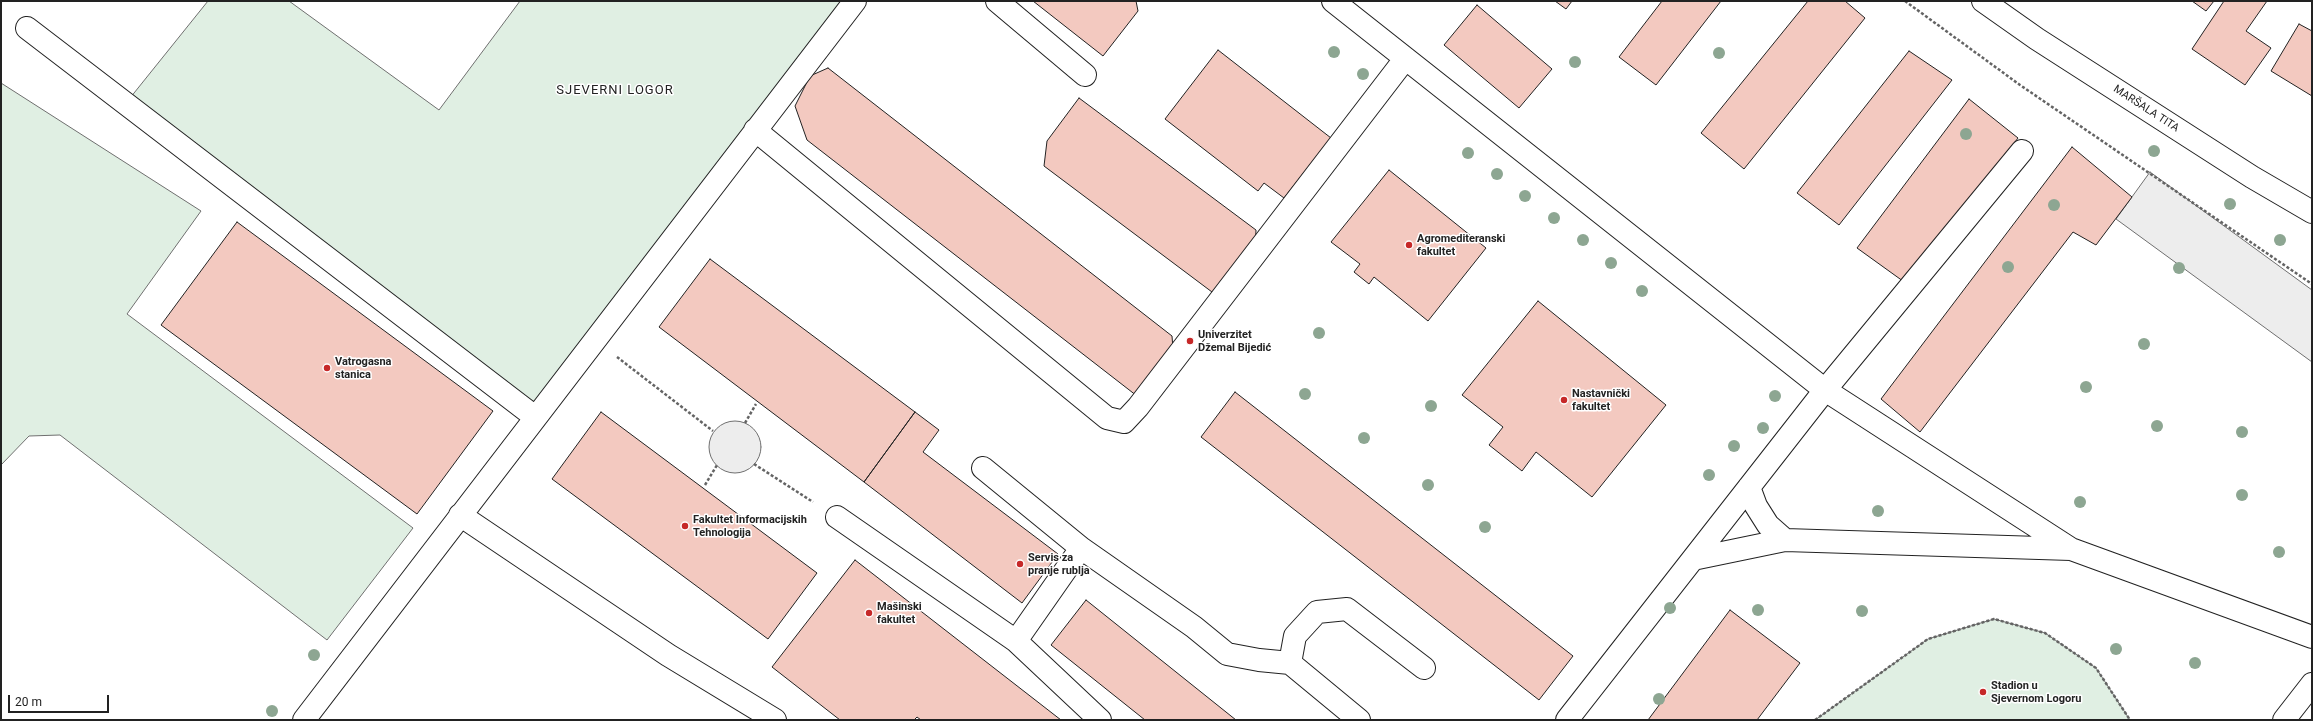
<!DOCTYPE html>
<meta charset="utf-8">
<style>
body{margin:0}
#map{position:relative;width:2313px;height:721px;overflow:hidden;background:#fff;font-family:Roboto,sans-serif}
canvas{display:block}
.frame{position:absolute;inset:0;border:2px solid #222;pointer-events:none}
.scale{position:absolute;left:8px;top:695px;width:101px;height:18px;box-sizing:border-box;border:2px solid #222;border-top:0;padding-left:5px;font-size:12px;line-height:14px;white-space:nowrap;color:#222;-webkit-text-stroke:3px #fff;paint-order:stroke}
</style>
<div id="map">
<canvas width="2313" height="721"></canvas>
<div class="frame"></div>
<div class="scale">20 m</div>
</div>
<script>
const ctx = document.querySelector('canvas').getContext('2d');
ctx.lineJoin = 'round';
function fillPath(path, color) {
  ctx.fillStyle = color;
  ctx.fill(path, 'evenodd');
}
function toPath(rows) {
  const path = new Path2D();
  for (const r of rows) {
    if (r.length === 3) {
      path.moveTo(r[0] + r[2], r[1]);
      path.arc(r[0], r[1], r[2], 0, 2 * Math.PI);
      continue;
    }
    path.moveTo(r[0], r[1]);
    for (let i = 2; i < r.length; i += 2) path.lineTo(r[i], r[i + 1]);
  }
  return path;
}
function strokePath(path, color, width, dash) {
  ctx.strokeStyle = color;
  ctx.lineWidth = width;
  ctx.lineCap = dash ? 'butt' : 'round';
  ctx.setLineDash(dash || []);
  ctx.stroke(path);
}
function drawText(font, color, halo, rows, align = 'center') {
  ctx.font = font + ' Roboto,sans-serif';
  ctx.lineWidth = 3;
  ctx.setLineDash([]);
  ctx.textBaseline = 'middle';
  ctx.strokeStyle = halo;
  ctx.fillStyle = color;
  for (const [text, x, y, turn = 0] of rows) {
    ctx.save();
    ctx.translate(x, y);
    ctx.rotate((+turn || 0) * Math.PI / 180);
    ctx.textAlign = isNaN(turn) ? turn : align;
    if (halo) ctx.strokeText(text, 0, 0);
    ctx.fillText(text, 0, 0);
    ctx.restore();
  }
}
const green = toPath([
 [208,1,289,1,439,110,520,1,848,1,528,413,126,103,208,1],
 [1,83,201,211,127,314,413,528,327,640,60,435,29,436,1,465,1,83],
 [1994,619,2045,633,2096,668,2130,720,1815,720,1928,639,1994,619]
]);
const parking = toPath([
 [2150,172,2312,290,2312,362,2116,219,2150,172],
 [735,447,26]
]);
const building = toPath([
 [1033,1,1136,1,1138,11,1103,56,1033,1],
 [1555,1,1572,1,1566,9,1555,1],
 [1662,1,1721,1,1656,85,1619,57,1662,1],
 [1808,1,1845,1,1865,18,1744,169,1701,133,1808,1],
 [2192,1,2214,1,2206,11,2192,1],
 [2224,1,2267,1,2246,31,2271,48,2245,85,2192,49,2224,1],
 [1477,5,1552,69,1519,108,1444,45,1477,5],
 [2299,24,2312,31,2312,96,2271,71,2299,24],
 [1218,50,1331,138,1284,198,1264,183,1258,191,1165,119,1218,50],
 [1909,51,1952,80,1839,225,1797,193,1909,51],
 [828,68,1172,336,1173,349,1137,396,807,140,795,106,810,76,828,68],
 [1079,98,1256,230,1255,252,1220,298,1044,166,1047,141,1079,98],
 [1969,99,2018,138,1907,284,1857,248,1969,99],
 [2072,147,2132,197,2096,245,2073,232,1920,432,1881,399,2072,147],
 [1389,170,1486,248,1428,321,1374,277,1369,284,1354,272,1360,264,1331,242,1389,170],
 [237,222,493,411,417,514,161,325,237,222],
 [710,259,915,412,864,482,659,327,710,259],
 [1538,301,1666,405,1592,497,1536,452,1522,471,1489,445,1503,427,1462,395,1538,301],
 [1235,392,1573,656,1539,700,1201,437,1235,392],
 [601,412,817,573,768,639,552,479,601,412],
 [915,412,939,430,923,452,1058,554,1022,603,864,482,915,412],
 [855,560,1061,720,921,720,917,717,914,720,840,720,772,667,855,560],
 [1086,600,1236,720,1145,720,1051,645,1086,600],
 [1730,610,1800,663,1757,720,1648,720,1730,610]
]);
const path = toPath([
 [1905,1,2020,85,2312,284],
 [617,357,713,431],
 [745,423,756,404],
 [754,464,813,502],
 [705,485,717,465],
 [1815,720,1928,639,1994,619,2045,633,2096,668,2130,720]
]);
const minor = toPath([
 [997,1,1085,75],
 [1333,1,1825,390,2071,549,2312,637],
 [1983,1,2037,39,2252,177,2312,212],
 [27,28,535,417],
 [755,130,1107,418,1124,422,1138,407,1405,59],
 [983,468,1081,548,1194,627,1227,654,1259,660,1290,663,1359,720],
 [1749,487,1756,506,1768,525,1785,540],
 [460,515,668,655,775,720],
 [837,517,1016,641,1100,720],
 [1693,559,1785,540,2071,549],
 [1016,641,1081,548],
 [1290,663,1295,636,1317,612,1347,609,1424,668],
 [304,720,855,1],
 [1567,720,1825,390,2022,151],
 [2284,720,2312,684]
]);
const trees = [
 [1334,52],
 [1719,53],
 [1575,62],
 [1363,74],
 [1966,134],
 [2154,151],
 [1468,153],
 [1497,174],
 [1525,196],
 [2230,204],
 [2054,205],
 [1554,218],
 [1583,240],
 [2280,240],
 [1611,263],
 [2008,267],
 [2179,268],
 [1642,291],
 [1319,333],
 [2144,344],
 [2086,387],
 [1305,394],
 [1775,396],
 [1431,406],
 [2157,426],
 [1763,428],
 [2242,432],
 [1364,438],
 [1734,446],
 [1709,475],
 [1428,485],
 [2242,495],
 [2080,502],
 [1878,511],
 [1485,527],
 [2279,552],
 [1670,608],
 [1758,610],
 [1862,611],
 [2116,649],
 [314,655],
 [2195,663],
 [1659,699],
 [272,711]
];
const markers = [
 [1409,245,4,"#c62828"],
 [1190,341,4,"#c62828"],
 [327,368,4,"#c62828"],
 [1564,400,4,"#c62828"],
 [685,526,4,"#c62828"],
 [1020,564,4,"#c62828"],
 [869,613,4,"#c62828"],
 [1983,692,4,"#c62828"]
];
const streetNames = [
 ["MARŠALA TITA",2146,109,33]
];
const poiNames = [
 ["Agromediteranski",1417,239],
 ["fakultet",1417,252],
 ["Univerzitet",1198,335],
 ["Džemal Bijedić",1198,348],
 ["Vatrogasna",335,362],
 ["stanica",335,375],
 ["Nastavnički",1572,394],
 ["fakultet",1572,407],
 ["Fakultet Informacijskih",693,520],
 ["Tehnologija",693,533],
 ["Servis za",1028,558],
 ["pranje rublja",1028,571],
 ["Mašinski",877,607],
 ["fakultet",877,620],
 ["Stadion u",1991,686],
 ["Sjevernom Logoru",1991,699]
];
const quarterNames = [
 ["SJEVERNI LOGOR",615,91]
];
fillPath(green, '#e0efe3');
strokePath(green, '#6f6f6f', 1);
fillPath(parking, '#ededed');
strokePath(parking, '#6f6f6f', 1);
fillPath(building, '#f3c9c0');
strokePath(building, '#222', 1);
strokePath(minor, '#222', 24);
strokePath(path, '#646464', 2.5, [3, 2]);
strokePath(minor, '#fff', 22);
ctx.fillStyle = '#8da692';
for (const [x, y] of trees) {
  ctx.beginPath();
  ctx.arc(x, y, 6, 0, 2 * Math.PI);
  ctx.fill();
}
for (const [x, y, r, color] of markers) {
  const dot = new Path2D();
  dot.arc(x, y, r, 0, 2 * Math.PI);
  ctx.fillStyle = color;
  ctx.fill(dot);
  strokePath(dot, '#fff', 1.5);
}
drawText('11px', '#222', '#fff', streetNames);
drawText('bold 11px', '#222', '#fff', poiNames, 'left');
ctx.letterSpacing = '1px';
drawText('13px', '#222', '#fff', quarterNames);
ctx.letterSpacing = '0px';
</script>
